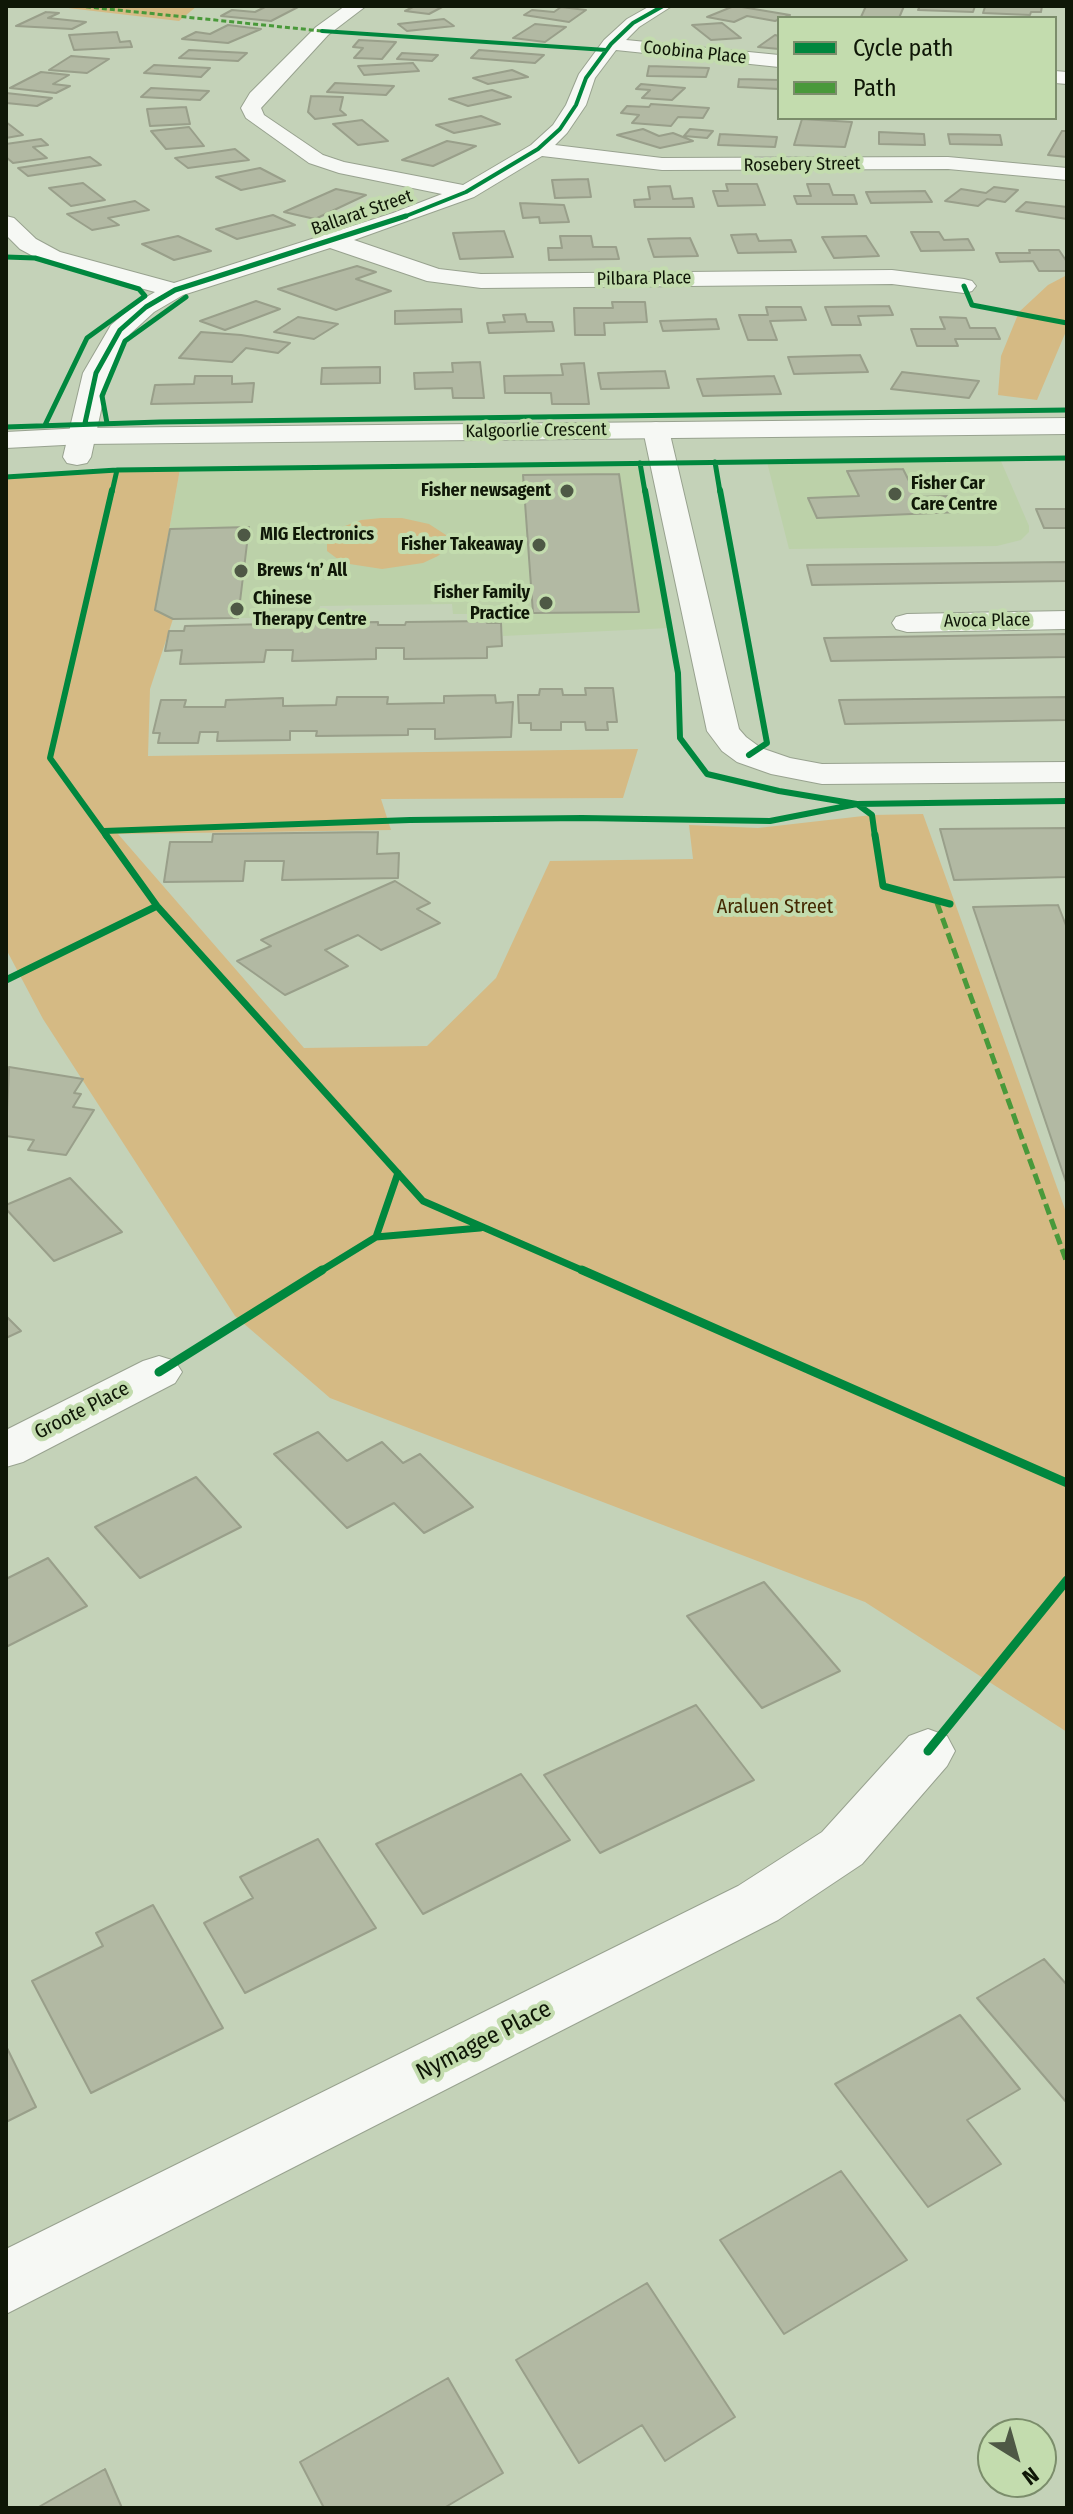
<!DOCTYPE html>
<meta charset="utf-8">
<style>
body{margin:0}
#map{position:relative;width:1073px;height:2514px;overflow:hidden;background:#c4d2b8;font-family:"Fira Sans Condensed",sans-serif}
canvas{display:block}
.frame{position:absolute;inset:0;border:8px solid #0f1707;pointer-events:none}
.legend{position:absolute;left:777px;top:16px;width:280px;height:104px;box-sizing:border-box;background:#c3dcae;border:2px solid #7b8d6b;margin:0;padding:10px 14px;list-style:none;font-size:24px;color:#0f1707}
.legend li{display:flex;align-items:center;gap:16px;height:40px}
.legend b{width:40px;border:2px solid #7b8d6b}
.north{position:absolute;left:977px;top:2418px;width:80px;height:80px;box-sizing:border-box;background:#c3dcae;border:2px solid #7b8d6b;border-radius:50%;rotate:143deg;font-size:22px;font-weight:700;line-height:32px;text-align:center;color:#0f1707}
.north::after{content:'';display:block;margin:auto;width:28px;height:36px;background:#4e5845;clip-path:polygon(50% 0,100% 100%,50% 72%,0 100%)}
</style>
<div id="map">
<canvas width="1073" height="2514"></canvas>
<div class="frame"></div>
<ul class="legend">
<li><b style="height:10px;background:#00873e"></b>Cycle path</li>
<li><b style="height:10px;background:#49993a"></b>Path</li>
</ul>
<div class="north">N</div>
</div>
<script>
const ctx = document.querySelector('canvas').getContext('2d');
ctx.lineJoin = 'round';
function fillPath(path, color) {
  ctx.fillStyle = color;
  ctx.fill(path, 'evenodd');
}
function toPath(rows) {
  const path = new Path2D();
  for (const r of rows) {
    path.moveTo(r[0], r[1]);
    for (let i = 2; i < r.length; i += 2) path.lineTo(r[i], r[i + 1]);
  }
  return path;
}
function strokePath(path, color, width, dash) {
  ctx.strokeStyle = color;
  ctx.lineWidth = width;
  ctx.lineCap = dash ? 'butt' : 'round';
  ctx.setLineDash(dash || []);
  ctx.stroke(path);
}
function drawText(font, color, halo, rows, align = 'center') {
  ctx.font = font + ' "Fira Sans Condensed",sans-serif';
  ctx.lineWidth = 8;
  ctx.setLineDash([]);
  ctx.textBaseline = 'middle';
  ctx.strokeStyle = halo;
  ctx.fillStyle = color;
  for (const [text, x, y, turn = 0] of rows) {
    ctx.save();
    ctx.translate(x, y);
    ctx.rotate((+turn || 0) * Math.PI / 180);
    ctx.textAlign = isNaN(turn) ? turn : align;
    if (halo) ctx.strokeText(text, 0, 0);
    ctx.fillText(text, 0, 0);
    ctx.restore();
  }
}
const built = toPath([
 [1000,459,1029,526,1029,532,1021,540,997,546,789,549,767,462],
 [640,463,669,628,503,636,501,614,453,614,452,604,320,606,317,617,173,619,155,610,180,469]
]);
const green = toPath([
 [51,6,197,6,179,21],
 [1067,275,1067,329,1037,400,998,395,1001,356,1019,312,1048,285],
 [180,469,155,609,173,619,150,689,148,756,638,749,623,798,381,799,391,830,118,834,304,1048,427,1046,496,978,550,861,693,859,689,825,758,828,872,815,923,814,1067,1215,1067,1732,865,1602,330,1398,235,1316,43,1019,6,949,6,477],
 [381,518,402,518,429,524,446,535,447,548,438,556,423,563,382,569,343,563,327,551,327,538,337,529,361,520]
]);
const building = toPath([
 [267,6,300,6,271,21,221,16,232,10,255,12,267,6],
 [415,6,444,6,429,14,405,11,415,6],
 [734,6,736,6,790,15,775,21,747,16,734,22,707,17,734,6],
 [866,6,904,6,899,18,861,17,866,6],
 [920,6,975,6,973,12,918,10,920,6],
 [1005,6,1014,7,1042,6,1041,12,1031,12,1030,15,983,13,985,7,1005,6],
 [561,7,586,10,569,22,524,15,532,10,554,12,561,7],
 [46,12,59,13,48,18,86,22,72,29,16,26,46,12],
 [444,19,454,26,407,31,398,24,444,19],
 [722,23,741,38,711,40,692,25,722,23],
 [535,24,566,27,545,42,513,38,535,24],
 [228,25,261,29,228,43,182,39,196,32,210,34,228,25],
 [117,32,120,42,130,41,132,47,74,50,69,35,117,32],
 [775,35,779,36,779,49,758,47,775,35],
 [359,40,396,42,382,59,354,58,363,48,353,47,359,40],
 [189,50,247,53,238,61,179,58,189,50],
 [479,50,544,55,535,63,471,58,479,50],
 [402,53,438,55,432,61,397,59,402,53],
 [71,56,109,59,87,73,49,70,71,56],
 [413,63,419,71,364,75,358,66,413,63],
 [154,65,210,68,201,77,144,73,154,65],
 [649,66,709,68,706,77,647,76,649,66],
 [512,70,528,77,488,84,473,78,512,70],
 [41,72,69,75,53,84,70,86,56,93,10,88,41,72],
 [739,79,779,80,779,89,738,87,739,79],
 [335,83,394,86,386,95,327,92,335,83],
 [641,84,685,88,672,100,642,98,650,90,636,89,641,84],
 [151,88,209,91,200,100,141,97,151,88],
 [492,90,511,97,468,106,449,99,492,90],
 [6,93,52,98,37,106,6,103,6,93],
 [311,96,343,97,340,110,346,115,315,119,308,112,311,96],
 [651,104,709,108,703,118,678,117,671,126,632,123,639,115,621,113,627,106,649,107,651,104],
 [186,107,190,124,150,126,147,109,186,107],
 [481,116,500,124,454,133,436,125,481,116],
 [802,119,852,122,845,147,794,145,802,119],
 [362,120,388,141,358,145,333,124,362,120],
 [6,122,23,135,6,138,6,122],
 [189,127,204,146,166,149,151,131,189,127],
 [643,129,659,136,673,133,693,141,660,148,617,135,643,129],
 [690,129,713,131,707,138,684,136,690,129],
 [1062,131,1067,131,1067,157,1048,155,1062,131],
 [879,132,924,134,925,145,879,144,879,132],
 [720,134,777,137,775,147,718,145,720,134],
 [948,134,1000,135,1002,145,950,144,948,134],
 [41,139,48,145,33,147,47,158,13,163,6,157,6,144,41,139],
 [447,141,476,146,433,166,402,160,447,141],
 [235,149,249,160,188,168,175,158,235,149],
 [90,157,101,165,28,176,18,168,90,157],
 [260,168,285,181,241,190,216,177,260,168],
 [588,179,591,197,555,198,552,180,588,179],
 [83,183,105,200,71,206,49,188,83,183],
 [726,184,757,184,765,205,718,206,713,191,728,191,726,184],
 [807,184,829,184,833,195,854,195,857,204,797,204,794,196,811,196,807,184],
 [670,186,673,199,692,198,694,207,635,207,634,200,650,199,648,187,670,186],
 [994,187,1018,190,1005,202,987,199,978,206,945,201,961,189,986,193,994,187],
 [336,189,366,195,315,219,284,212,336,189],
 [925,191,932,202,871,203,866,192,925,191],
 [135,201,149,210,108,218,119,225,92,230,67,214,135,201],
 [1026,202,1067,207,1067,219,1016,211,1026,202],
 [520,203,564,205,569,222,540,223,539,217,523,218,520,203],
 [273,215,295,225,237,239,216,229,273,215],
 [504,231,513,257,460,259,453,233,504,231],
 [911,232,939,232,944,240,968,239,974,250,921,251,911,232],
 [756,234,759,241,791,240,796,252,738,253,731,235,756,234],
 [178,236,211,251,174,260,142,244,178,236],
 [560,236,591,236,593,247,616,247,619,259,549,260,548,248,562,248,560,236],
 [866,236,879,256,834,258,822,237,866,236],
 [690,238,698,256,654,257,648,239,690,238],
 [1029,250,1059,250,1067,262,1067,271,1039,271,1033,261,1000,262,996,253,1030,253,1029,250],
 [357,266,376,272,356,279,391,291,336,310,278,289,357,266],
 [256,301,280,309,225,330,200,321,256,301],
 [612,302,645,302,647,322,604,323,605,335,575,335,574,308,613,308,612,302],
 [889,306,893,315,858,316,861,325,832,325,825,307,889,306],
 [766,307,801,307,806,320,770,321,777,340,748,340,739,315,768,315,766,307],
 [461,309,462,322,395,324,395,311,461,309],
 [525,314,527,322,552,322,554,331,489,333,487,323,505,322,503,315,525,314],
 [298,317,338,324,314,339,274,332,298,317],
 [940,317,966,318,970,328,995,328,1000,339,955,339,958,346,917,346,911,329,945,329,940,317],
 [716,319,719,329,663,331,660,321,716,319],
 [201,332,241,335,290,343,278,353,246,348,232,362,179,358,201,332],
 [860,355,868,372,794,374,788,357,860,355],
 [480,362,484,398,453,398,452,388,415,389,414,373,453,372,452,363,480,362],
 [584,363,589,404,552,404,551,393,505,393,504,376,563,375,561,364,584,363],
 [380,367,380,383,321,384,322,368,380,367],
 [665,371,669,388,601,389,598,373,665,371],
 [902,372,979,381,969,398,891,389,902,372],
 [195,376,232,376,232,384,254,383,252,402,151,404,155,385,194,384,195,376],
 [774,376,781,394,703,396,697,379,774,376],
 [903,469,917,497,950,496,959,512,817,518,808,498,859,496,847,471,903,469],
 [619,474,639,612,533,613,523,475,619,474],
 [1036,509,1067,509,1067,528,1044,528,1036,509],
 [249,527,238,618,173,619,155,610,170,529,249,527],
 [1067,562,1067,581,812,585,807,565,1067,562],
 [487,621,487,623,501,623,502,646,487,647,487,658,404,659,404,648,376,648,376,659,292,661,293,650,266,650,264,662,180,664,182,650,165,651,169,631,184,631,185,626,268,624,268,627,295,627,295,623,378,622,378,625,405,625,406,622,487,621],
 [1067,634,1067,657,831,661,824,638,1067,634],
 [585,688,613,688,617,722,607,722,608,730,586,730,585,722,561,722,561,730,531,730,531,723,519,723,518,695,539,695,540,689,562,689,563,695,586,695,585,688],
 [495,695,496,703,513,702,511,737,435,739,435,729,408,729,408,735,316,736,317,731,290,731,290,740,217,741,218,732,200,732,198,743,158,743,160,733,153,733,161,700,186,700,184,707,225,707,226,700,283,698,283,706,336,705,337,697,388,697,387,704,444,703,444,696,495,695],
 [1067,697,1067,720,845,724,839,700,1067,697],
 [1067,828,1067,877,954,880,940,829,1067,828],
 [378,832,377,854,399,853,398,878,282,880,284,861,245,861,243,881,164,882,170,842,212,842,213,834,378,832],
 [395,881,430,903,417,909,440,923,381,950,358,935,325,950,348,966,285,995,237,961,271,946,261,940,395,881],
 [1058,905,1067,928,1067,1185,973,907,1058,905],
 [9,1067,83,1079,74,1093,81,1094,73,1107,94,1110,66,1155,28,1150,34,1140,6,1136,9,1067],
 [70,1178,122,1232,54,1261,6,1209,6,1205,70,1178],
 [6,1316,21,1331,6,1338,6,1316],
 [318,1432,347,1461,382,1442,403,1463,420,1454,473,1507,424,1533,394,1503,347,1528,274,1454,318,1432],
 [196,1477,241,1527,140,1578,95,1527,196,1477],
 [48,1558,87,1606,6,1647,6,1579,48,1558],
 [764,1582,840,1671,762,1708,687,1616,764,1582],
 [696,1705,754,1780,600,1853,544,1775,696,1705],
 [521,1774,570,1840,423,1914,376,1844,521,1774],
 [318,1839,376,1928,245,1993,204,1923,253,1898,240,1877,318,1839],
 [153,1905,223,2028,91,2093,32,1981,103,1946,96,1933,153,1905],
 [1044,1959,1067,1985,1067,2103,977,1998,1044,1959],
 [960,2015,1020,2089,967,2120,1001,2164,928,2207,835,2084,960,2015],
 [6,2046,36,2107,6,2122,6,2046],
 [841,2171,907,2260,784,2334,720,2240,841,2171],
 [647,2283,735,2417,665,2461,642,2425,579,2463,516,2360,647,2283],
 [448,2378,503,2473,444,2508,324,2508,300,2462,448,2378],
 [105,2469,122,2508,37,2508,105,2469]
]);
const street = toPath([
 [345,6,366,6,328,35,261,108,264,115,323,155,344,162,463,185,531,145,553,125,566,105,579,74,604,40,627,19,650,6,672,6,639,27,626,40,779,55,779,67,616,50,595,78,586,105,567,133,555,145,662,158,948,157,1067,168,1067,180,948,169,662,170,542,156,474,197,354,240,439,269,481,274,892,270,964,279,972,281,976,286,972,291,964,293,892,284,481,288,427,281,330,248,183,295,154,312,130,334,109,373,91,457,87,463,77,465,67,463,63,457,83,373,111,325,138,302,155,292,44,262,20,249,6,235,6,216,14,218,36,239,60,252,174,283,393,213,442,194,339,173,309,163,246,118,241,108,250,93,316,27,345,6],
 [1055,71,1067,72,1067,84,1055,83,1055,71],
 [656,422,665,424,669,430,739,729,746,737,761,748,790,758,822,764,1067,762,1067,782,822,784,771,774,737,762,722,751,707,731,643,430,647,424,656,422],
 [1067,611,1067,629,907,632,896,629,892,623,896,617,907,614,1067,611],
 [159,1356,175,1361,182,1372,175,1383,23,1462,6,1467,6,1430,143,1361,159,1356],
 [928,1729,947,1736,955,1751,947,1766,862,1864,778,1920,6,2314,6,2249,738,1886,822,1832,909,1736,928,1729]
]);
const secondary = toPath([
 [1067,418,1067,434,83,444,6,448,6,432,83,428,1067,418]
]);
const quietFar1 = toPath([
 [78,6,322,31]
]);
const quiet = toPath([
 [937,903,1067,1263]
]);
const cyclewayFar4 = toPath([
 [322,31,606,50],
 [401,218,466,192,538,149,560,129,576,105,586,78,611,44,633,23,663,6]
]);
const cyclewayFar3 = toPath([
 [6,257,35,258,139,289,145,296,87,338,45,425],
 [964,286,972,305,1067,323],
 [85,423,96,373,120,330,146,307,175,290,406,216],
 [107,423,102,396,125,341,186,297],
 [6,427,160,422,1067,410],
 [715,462,720,492],
 [640,463,645,492],
 [6,477,117,470,1067,458],
 [112,492,117,470]
]);
const cyclewayFar2 = toPath([
 [645,490,678,673,680,738,707,774,779,791,857,804,872,815,875,837],
 [720,490,767,743,749,755],
 [104,831,410,820,582,818,770,821,857,804,1067,801],
 [107,837,50,758,112,490]
]);
const cyclewayFar1 = toPath([
 [106,835,157,906,423,1201,586,1272],
 [875,835,883,886,950,904],
 [6,980,157,906],
 [376,1237,480,1228],
 [319,1272,376,1237,398,1173]
]);
const cycleway = toPath([
 [582,1270,1067,1483],
 [159,1372,322,1270],
 [928,1751,1067,1580]
]);
const markers = [
 [567,491,8,"#4e5845"],
 [895,494,8,"#4e5845"],
 [244,535,8,"#4e5845"],
 [539,545,8,"#4e5845"],
 [241,571,8,"#4e5845"],
 [546,603,8,"#4e5845"],
 [237,609,8,"#4e5845"]
];
const farStreetnames = [
 ["Coobina Place",695,53,6],
 ["Rosebery Street",802,165,-1],
 ["Ballarat Street",362,213,-19],
 ["Pilbara Place",644,279,-1],
 ["Kalgoorlie Crescent",536,431,-1],
 ["Avoca Place",987,621,-1]
];
const farPoinames = [
 ["Fisher Car",911,484],
 ["Care Centre",911,505],
 ["Fisher newsagent",551,491,"right"],
 ["MIG Electronics",260,535],
 ["Fisher Takeaway",523,545,"right"],
 ["Brews ‘n’ All",257,571],
 ["Fisher Family",530,593,"right"],
 ["Practice",530,614,"right"],
 ["Chinese",253,599],
 ["Therapy Centre",253,620]
];
const parkNames = [
 ["Araluen Street",775,907]
];
const streetNames = [
 ["Groote Place",82,1411,-27]
];
const nearStreetnames = [
 ["Nymagee Place",484,2041,-27]
];
fillPath(built, '#bcd1a9');
fillPath(green, '#d5ba84');
fillPath(building, '#b2b9a3');
strokePath(building, '#999f8a', 2);
strokePath(street, '#98a28f', 2);
strokePath(secondary, '#98a28f', 2);
fillPath(street, '#f6f8f4');
fillPath(secondary, '#f6f8f4');
strokePath(quietFar1, '#49993a', 3, [5, 3]);
strokePath(quiet, '#49993a', 5, [11, 5]);
strokePath(cyclewayFar4, '#00873e', 4);
strokePath(cyclewayFar3, '#00873e', 5);
strokePath(cyclewayFar2, '#00873e', 6);
strokePath(cyclewayFar1, '#00873e', 7);
strokePath(cycleway, '#00873e', 9);
for (const [x, y, r, color] of markers) {
  const dot = new Path2D();
  dot.arc(x, y, r, 0, 2 * Math.PI);
  ctx.fillStyle = color;
  ctx.fill(dot);
  strokePath(dot, '#c3dcae', 3);
}
drawText('18px', '#0f1707', '#c3dcae', farStreetnames);
drawText('bold 18px', '#0f1707', '#c3dcae', farPoinames, 'left');
drawText('20px', '#442902', '#c3dcae', parkNames);
drawText('20px', '#0f1707', '#c3dcae', streetNames);
drawText('24px', '#0f1707', '#c3dcae', nearStreetnames);
</script>
